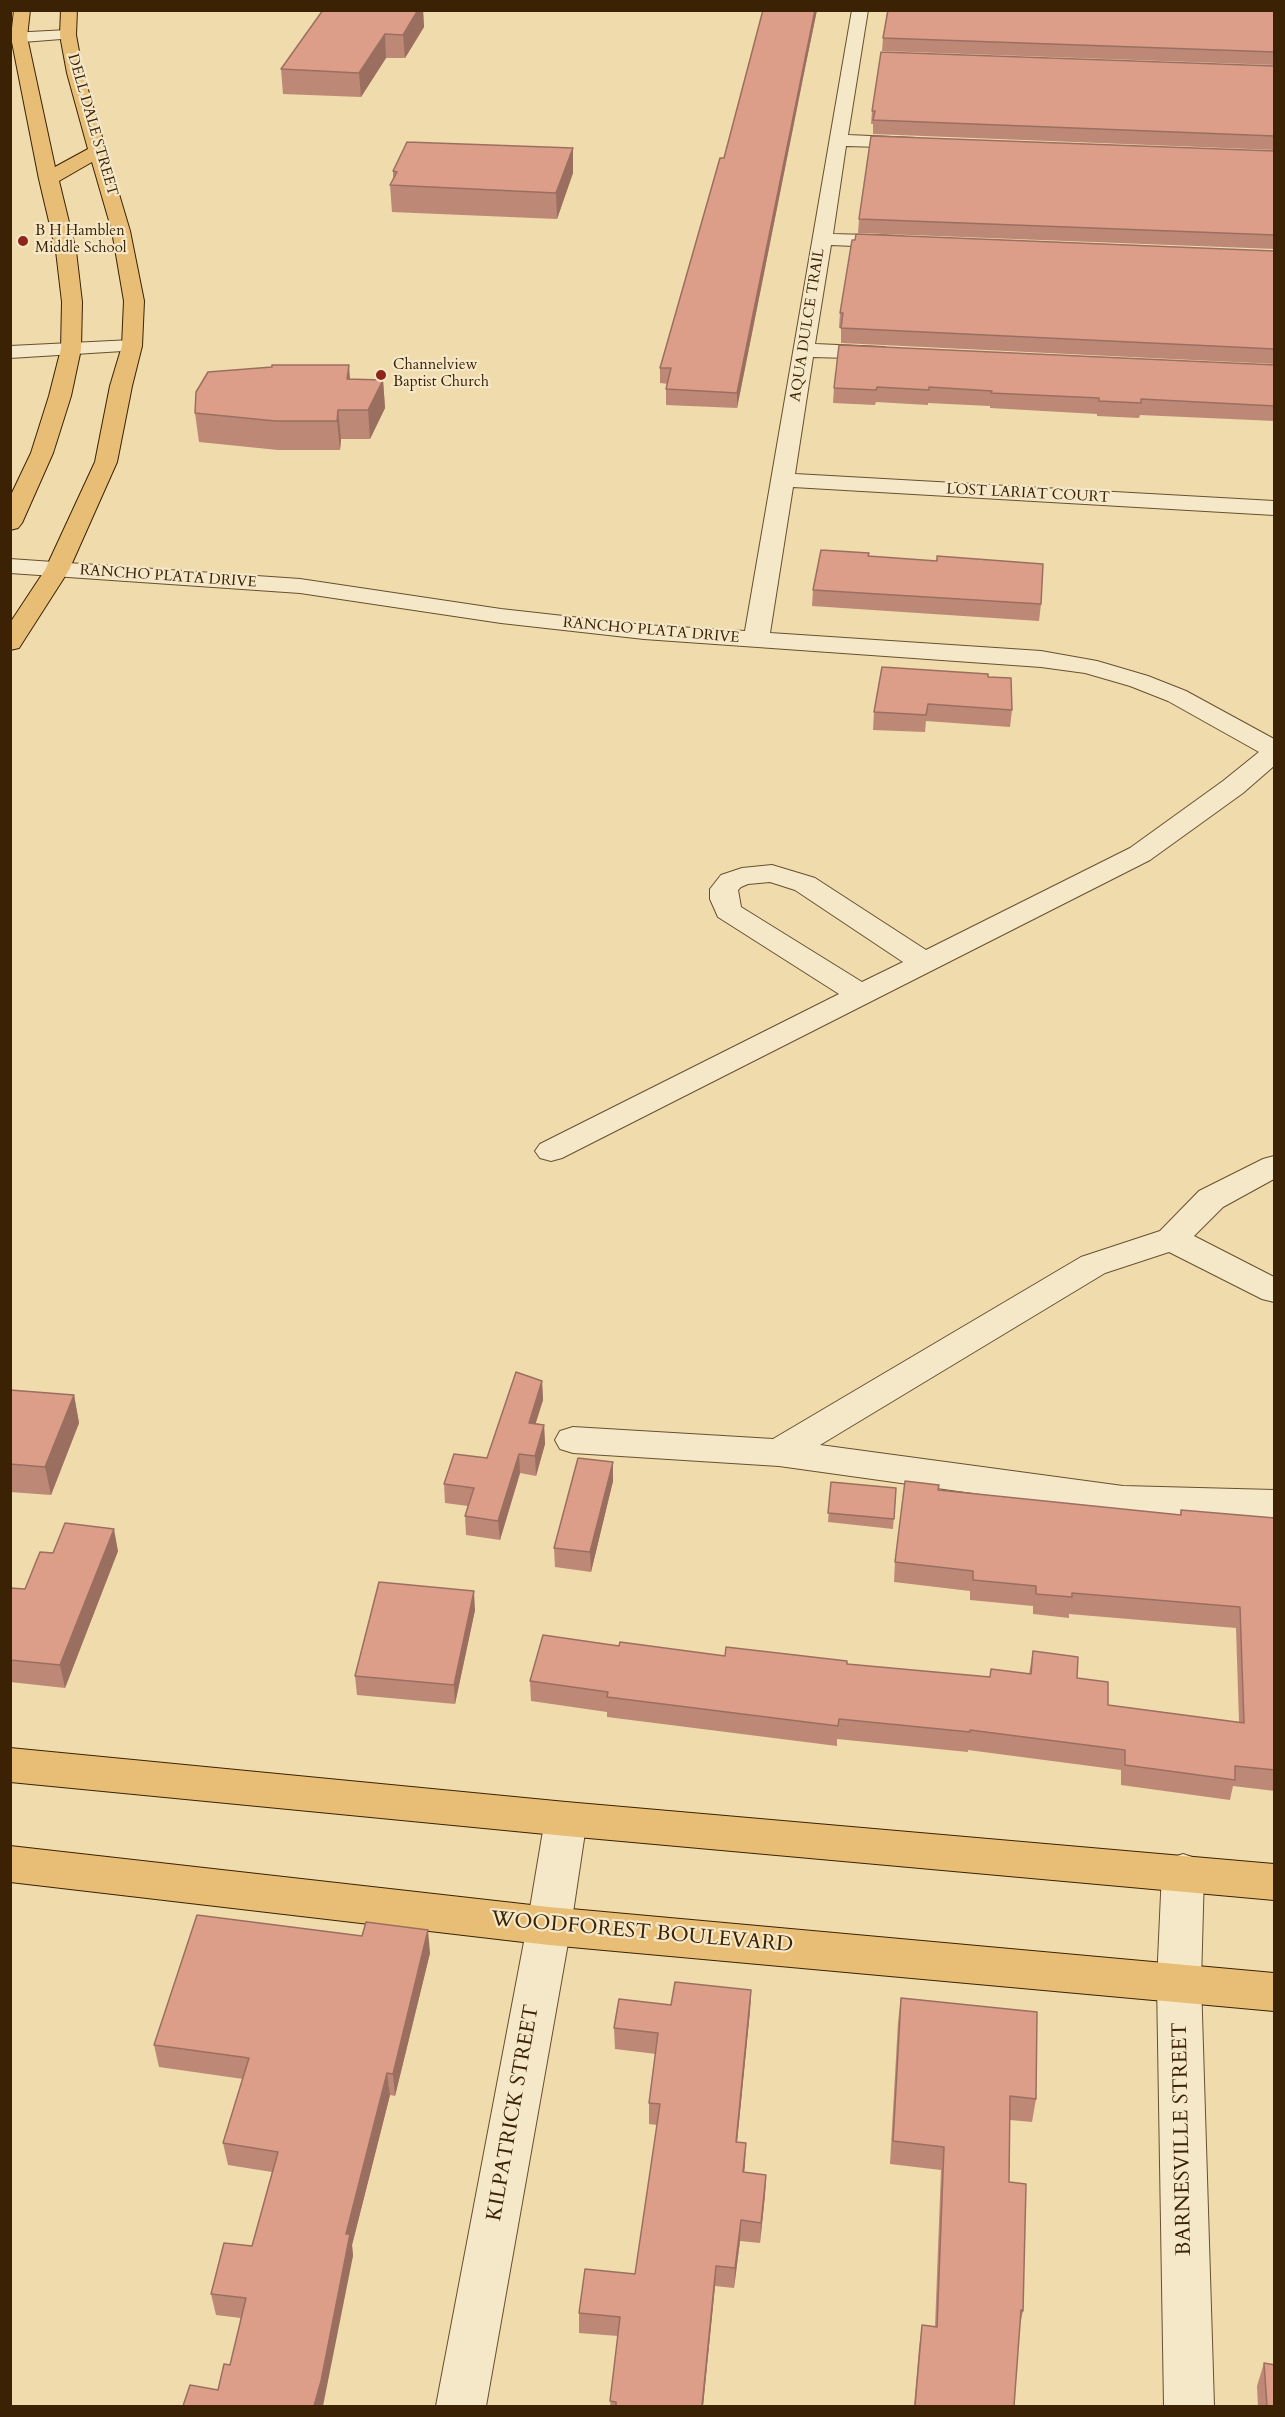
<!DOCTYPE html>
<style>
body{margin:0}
#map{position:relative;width:1285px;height:2417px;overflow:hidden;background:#efdbac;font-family:Cardo,serif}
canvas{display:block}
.frame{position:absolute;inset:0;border:12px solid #3b2204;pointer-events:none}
</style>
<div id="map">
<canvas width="1285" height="2417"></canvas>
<div class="frame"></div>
</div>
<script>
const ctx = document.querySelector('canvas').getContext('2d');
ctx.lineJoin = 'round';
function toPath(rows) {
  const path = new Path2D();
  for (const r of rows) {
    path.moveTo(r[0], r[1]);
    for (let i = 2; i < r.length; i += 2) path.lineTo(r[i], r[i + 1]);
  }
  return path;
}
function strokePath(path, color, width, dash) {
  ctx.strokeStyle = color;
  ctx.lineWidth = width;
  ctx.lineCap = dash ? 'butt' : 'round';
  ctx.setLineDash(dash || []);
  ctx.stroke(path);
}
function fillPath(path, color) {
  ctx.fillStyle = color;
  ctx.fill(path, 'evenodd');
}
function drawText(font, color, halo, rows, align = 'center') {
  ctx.font = font + ' Cardo,serif';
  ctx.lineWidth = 4.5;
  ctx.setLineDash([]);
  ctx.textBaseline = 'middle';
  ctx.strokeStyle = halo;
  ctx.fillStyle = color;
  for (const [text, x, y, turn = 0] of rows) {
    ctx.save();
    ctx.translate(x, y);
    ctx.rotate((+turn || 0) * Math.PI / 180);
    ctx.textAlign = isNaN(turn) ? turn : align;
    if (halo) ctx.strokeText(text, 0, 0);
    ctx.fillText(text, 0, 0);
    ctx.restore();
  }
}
const minor = toPath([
 [852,10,868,10,848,135,915,138,921,139,924,143,921,147,915,148,846,146,833,234,901,236,908,238,911,242,908,246,901,248,831,245,815,344,883,347,890,349,893,353,890,357,883,359,813,357,795,474,1274,501,1274,515,793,487,770,633,1041,651,1097,661,1148,676,1186,691,1274,739,1274,766,1243,793,1150,860,562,1158,551,1161,540,1158,535,1151,540,1144,839,994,718,917,710,899,710,889,721,875,742,868,772,865,815,878,926,950,1130,848,1223,781,1259,752,1168,701,1130,686,1085,673,1041,667,644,639,501,623,300,593,10,573,10,559,300,579,501,609,644,625,745,631,852,10],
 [770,882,795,890,903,962,862,982,741,907,738,890,741,887,748,884,770,882],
 [68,30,74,32,76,35,74,38,10,43,10,33,68,30],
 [132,340,139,342,142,346,139,350,10,358,10,346,132,340],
 [1274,1156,1274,1179,1223,1207,1194,1236,1274,1277,1274,1302,1262,1299,1169,1252,1105,1273,820,1445,1123,1486,1274,1490,1274,1518,1123,1514,779,1466,573,1453,560,1449,555,1440,560,1431,573,1427,773,1439,1081,1257,1160,1231,1199,1191,1263,1159,1274,1156],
 [566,1802,581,1807,587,1819,571,1926,486,2406,436,2406,527,1926,545,1819,551,1807,566,1802],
 [1183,1854,1198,1859,1204,1872,1201,1982,1214,2406,1164,2406,1157,1982,1162,1872,1168,1859,1183,1854]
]);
const major = toPath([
 [14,10,30,10,27,37,55,167,88,149,67,73,60,35,61,10,77,10,76,35,83,73,130,231,144,301,142,346,132,386,117,462,69,570,19,648,10,650,10,623,45,570,95,462,110,386,122,346,124,301,112,231,92,162,59,181,76,251,82,302,81,349,71,396,53,453,22,523,18,528,10,530,10,497,31,453,49,396,61,349,62,302,56,251,39,179,11,37,14,10],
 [10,1748,566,1802,1274,1864,1274,1900,566,1836,10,1782,10,1748],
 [10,1846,549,1907,1274,1973,1274,2011,549,1945,10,1882,10,1846]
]);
const wall = toPath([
 [323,10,423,10,424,27,405,58,386,58,361,97,283,94,281,69],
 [763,10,817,10,805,68,737,408,666,405,666,389,668,384,660,383,660,368,724,158],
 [884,10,1275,10,1275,65,882,51,883,38,887,12,884,12],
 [1275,66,1275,150,873,134,873,124,871,124,872,111],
 [573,148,573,173,557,219,392,212,390,185,393,180,393,171],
 [1275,151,1275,249,858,233,859,219],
 [1275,251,1275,364,841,343,841,328,839,328,840,313],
 [1275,365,1275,421,1140,415,1139,418,1097,416,1097,414,990,408,990,406,928,403,928,405,876,402,875,405,833,403,834,388],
 [350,379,383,380,385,408,370,439,341,439,340,450,278,450,199,442,195,413],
 [868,556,1041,604,1039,621,812,606,813,590],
 [988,677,1012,710,1010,727,926,721,925,732,873,730,874,712],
 [542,1381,543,1400,535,1423,544,1425,545,1444,536,1476,520,1473,500,1540,466,1535,465,1516,468,1506,445,1503,444,1484,487,1458],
 [10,1390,74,1395,79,1423,51,1495,10,1492],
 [613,1462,613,1481,591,1572,555,1567,554,1548],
 [831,1482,896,1488,893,1529,828,1522],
 [938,1490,1180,1515,1181,1510,1275,1518,1275,1791,1233,1786,1230,1800,1121,1785,1121,1770,968,1750,968,1752,837,1739,837,1746,607,1717,607,1712,531,1701,530,1681,619,1646,725,1656,847,1664,990,1677,991,1669,1029,1674,1033,1651,1077,1678,1108,1705,1239,1722,1236,1628,1069,1614,1069,1618,1033,1614,1033,1606,970,1600,970,1591,894,1582,895,1562],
 [118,1551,65,1688,10,1682,10,1588,25,1589,53,1553],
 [475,1610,455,1704,357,1695,355,1676],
 [430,1953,395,2096,390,2095,352,2245,353,2256,218,2390,230,2365,241,2318,216,2315,211,2294,252,2246,272,2172,228,2165,223,2143,243,2079,159,2067,154,2045],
 [751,1990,750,2011,737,2142,745,2164,744,2172,766,2175,765,2195,760,2243,740,2241,734,2288,715,2286,703,2406,610,2406,618,2336,579,2333,579,2313,635,2274,657,2125,649,2124,649,2103,656,2054,615,2049,614,2028,671,2005],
 [901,1998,1036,2099,1032,2122,1010,2120,1009,2182,1023,2311,1019,2329,1014,2406,914,2406,919,2348,922,2325,935,2327,941,2170,890,2164,898,2022],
 [1264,2363,1275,2406,1258,2406,1257,2386]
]);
const shadedWall = toPath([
 [418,10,423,10,424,27,405,58,403,35],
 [815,10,817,10,805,68,737,408,737,393],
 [385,34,386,58,361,97,359,73],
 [573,148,573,173,557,219,556,193],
 [349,365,351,393,347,379],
 [383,380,385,408,370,439,368,410],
 [338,410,341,439,340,450,337,421],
 [542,1381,543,1400,530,1442,529,1423],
 [74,1395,79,1423,51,1495,45,1467],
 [544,1425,545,1444,536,1476,535,1456],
 [519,1454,520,1473,500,1540,498,1521],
 [613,1462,613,1481,591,1572,590,1552],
 [114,1529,118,1551,65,1688,60,1665],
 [474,1591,475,1610,455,1704,454,1685],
 [428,1930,430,1953,395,2096,393,2074],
 [751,1990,750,2011,735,2163,736,2142],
 [387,2073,390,2095,352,2245,353,2256,323,2406,314,2406,346,2234],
 [746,2143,745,2164,742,2192,743,2172],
 [766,2175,765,2195,760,2243,761,2223],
 [741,2220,740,2241,734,2288,735,2268],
 [716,2266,715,2286,703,2406,702,2406]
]);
const building = toPath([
 [323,10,418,10,403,35,385,34,359,73,281,69,323,10],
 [763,10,815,10,737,393,666,389,671,368,660,368,720,158,724,158,763,10],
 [888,10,1275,10,1275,52,883,38,888,10],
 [881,52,1275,66,1275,136,873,120,875,111,872,111,881,52],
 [871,136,1275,151,1275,235,859,219,871,136],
 [407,142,573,148,556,193,390,185,397,172,393,171,407,142],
 [856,234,1275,251,1275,349,841,328,843,313,840,313,852,240,855,240,856,234],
 [839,345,1275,365,1275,406,1141,399,1141,403,1099,401,1099,398,991,393,992,391,929,387,929,390,877,387,876,390,834,388,839,345],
 [272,365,349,365,347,379,383,380,368,410,338,410,337,421,275,421,195,413,196,392,208,372,272,367,272,365],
 [821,550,869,553,868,556,937,561,937,556,1043,564,1041,604,813,590,821,550],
 [882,667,988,674,988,677,1011,678,1012,710,928,704,926,715,874,712,882,667],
 [516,1372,542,1381,529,1423,544,1425,535,1456,519,1454,498,1521,465,1516,474,1488,444,1484,454,1454,487,1458,516,1372],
 [10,1390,74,1395,45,1467,10,1464,10,1390],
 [578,1458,613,1462,590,1552,554,1548,578,1458],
 [905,1481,939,1485,938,1490,1181,1515,1181,1510,1275,1518,1275,1770,1235,1766,1235,1780,1125,1765,1125,1750,970,1730,970,1732,839,1719,838,1726,607,1697,608,1692,530,1681,543,1635,619,1646,620,1642,725,1656,726,1647,847,1661,847,1664,990,1677,991,1669,1031,1674,1033,1651,1078,1657,1077,1678,1108,1682,1108,1705,1244,1723,1240,1607,1072,1593,1072,1597,1036,1594,1036,1586,973,1580,973,1571,895,1562,905,1481],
 [831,1482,896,1488,894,1519,828,1513,831,1482],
 [65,1523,114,1529,60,1665,10,1660,10,1588,25,1589,40,1552,53,1553,65,1523],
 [379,1582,474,1591,454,1685,355,1676,379,1582],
 [197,1915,362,1936,366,1922,428,1930,393,2074,387,2073,346,2234,350,2234,321,2381,314,2406,183,2406,190,2385,218,2390,224,2364,230,2365,246,2298,211,2294,224,2243,252,2246,278,2152,223,2143,249,2058,154,2045,197,1915],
 [675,1982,751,1990,736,2142,746,2143,743,2172,766,2175,761,2223,741,2220,735,2268,716,2266,702,2406,616,2406,616,2402,610,2401,620,2317,579,2313,585,2269,635,2274,660,2104,649,2103,658,2033,614,2028,619,1999,671,2005,675,1982],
 [901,1998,1037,2012,1036,2099,1010,2096,1009,2182,1026,2184,1023,2311,1021,2310,1014,2406,915,2406,922,2325,937,2327,944,2147,893,2141,901,1998],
 [1264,2363,1275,2365,1275,2406,1267,2406,1264,2363]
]);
const markers = [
 [23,241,6,"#8f2418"],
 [381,375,6,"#8f2418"]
];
const farStreetnames = [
 ["DELL DALE STREET",92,125,74],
 ["AQUA DULCE TRAIL",808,325,-81],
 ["LOST LARIAT COURT",1028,494,3],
 ["RANCHO PLATA DRIVE",168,577,4],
 ["RANCHO PLATA DRIVE",651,631,5]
];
const farPoinames = [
 ["B H Hamblen",35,232],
 ["Middle School",35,249],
 ["Channelview",393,366],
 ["Baptist Church",393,383]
];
const nearStreetnames = [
 ["WOODFOREST BOULEVARD",642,1933,5],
 ["KILPATRICK STREET",514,2113,-80],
 ["BARNESVILLE STREET",1183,2139,-91]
];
strokePath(minor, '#68502e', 2);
strokePath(major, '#3b2204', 2);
fillPath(minor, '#f5e8c9');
fillPath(major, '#e8be76');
fillPath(wall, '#be8876');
fillPath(shadedWall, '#9b6f60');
fillPath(building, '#dd9e89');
strokePath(building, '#9b6f60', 1.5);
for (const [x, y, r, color] of markers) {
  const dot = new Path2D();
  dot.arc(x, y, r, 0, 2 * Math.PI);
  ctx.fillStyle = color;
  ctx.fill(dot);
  strokePath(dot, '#f5e8c9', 2);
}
drawText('15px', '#3b2204', '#f5e8c9', farStreetnames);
drawText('15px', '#3b2204', '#f5e8c9', farPoinames, 'left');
drawText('21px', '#3b2204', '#f5e8c9', nearStreetnames);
</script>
